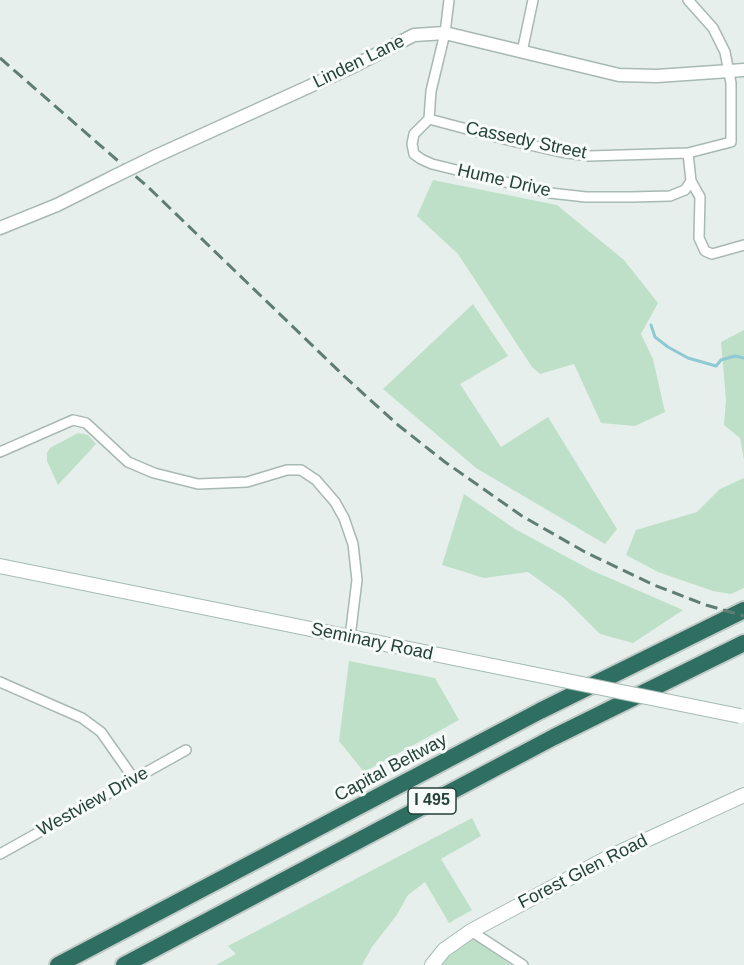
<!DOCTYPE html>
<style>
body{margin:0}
canvas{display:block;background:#e6efeb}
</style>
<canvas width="744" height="965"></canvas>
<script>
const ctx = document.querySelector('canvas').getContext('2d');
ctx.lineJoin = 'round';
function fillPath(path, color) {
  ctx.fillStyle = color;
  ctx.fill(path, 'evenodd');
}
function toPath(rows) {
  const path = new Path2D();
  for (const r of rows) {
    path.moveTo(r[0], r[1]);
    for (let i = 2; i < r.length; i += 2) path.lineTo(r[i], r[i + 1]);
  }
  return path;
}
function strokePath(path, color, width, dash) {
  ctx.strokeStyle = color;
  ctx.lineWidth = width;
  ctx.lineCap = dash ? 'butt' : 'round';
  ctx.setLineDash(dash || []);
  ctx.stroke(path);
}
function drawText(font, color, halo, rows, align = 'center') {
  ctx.font = font + ' Helvetica,sans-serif';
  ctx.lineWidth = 6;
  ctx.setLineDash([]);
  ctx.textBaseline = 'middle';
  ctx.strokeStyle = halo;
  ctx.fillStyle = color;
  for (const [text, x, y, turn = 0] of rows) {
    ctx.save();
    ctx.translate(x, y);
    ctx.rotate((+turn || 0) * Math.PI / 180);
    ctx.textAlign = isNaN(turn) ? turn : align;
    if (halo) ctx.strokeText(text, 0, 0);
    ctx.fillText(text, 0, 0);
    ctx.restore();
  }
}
const green = toPath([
 [433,180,557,205,624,260,658,303,641,334,653,359,665,412,635,426,601,423,574,364,540,374,532,367,458,254,417,216],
 [473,304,508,356,460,384,501,447,548,417,617,529,605,544,476,468,383,389],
 [744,330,744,460,740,438,724,425,726,400,721,342],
 [78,433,88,435,96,444,58,485,47,461,47,453,50,448],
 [744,478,744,588,731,594,713,591,658,572,626,555,636,530,697,512,720,489],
 [464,494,515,529,591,570,683,610,633,643,600,634,564,598,528,572,484,578,442,565],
 [349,661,435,678,459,720,364,772,339,741],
 [472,818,481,836,441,859,472,910,449,923,425,882,408,895,396,916,372,947,362,965,216,965,236,954,228,946],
 [471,937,511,965,442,965,449,956]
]);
const stream = toPath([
 [651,325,655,337,668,347,688,358,716,366,721,360,735,356,744,358]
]);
const minor = toPath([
 [449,0,445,33,431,91,429,119,414,134,412,144,414,154,421,159,432,164,550,193,586,197,631,197,670,196,685,190,691,181,688,153],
 [522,52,533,0],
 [429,119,512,141,561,152,589,156,688,153,731,142,731,83,725,52,713,28,688,0],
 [691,181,700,197,699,238,705,251,712,254,744,245],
 [0,452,73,420,86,423,128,462,154,473,198,484,247,482,287,470,301,470,316,480,335,502,344,518,353,544,357,580,350,637],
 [0,682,82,718,101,732,134,779],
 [0,854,186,750],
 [471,931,523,965]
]);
const tertiary = toPath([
 [156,156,350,68,414,35,445,33,619,75,657,76,744,70],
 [0,228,57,205,111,178]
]);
const secondary = toPath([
 [0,566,518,671],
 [432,965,444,950,471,931,607,858,744,795]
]);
const motorway = toPath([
 [58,965,540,711,744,610],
 [124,965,554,737,744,643]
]);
const rail = toPath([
 [0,58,148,187,345,377,398,425,445,462,522,516,585,552,654,585,706,605,744,616]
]);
const tertiaryBridge = toPath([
 [111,178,156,156]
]);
const secondaryBridge = toPath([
 [518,671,740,716]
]);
const shields = [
 [432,801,48]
];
const shieldNames = [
 ["I 495",432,801]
];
const streetNames = [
 ["Linden Lane",359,62,-26],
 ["Cassedy Street",526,141,12],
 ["Hume Drive",504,181,13],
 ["Seminary Road",372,642,12],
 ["Capital Beltway",391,768,-28],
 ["Westview Drive",93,802,-29],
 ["Forest Glen Road",583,872,-27]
];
fillPath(green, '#bfe0c8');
strokePath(stream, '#8ec9d4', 3);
strokePath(minor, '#a8b8b2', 12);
strokePath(tertiary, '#a8b8b2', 15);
strokePath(secondary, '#a4bbb3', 16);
strokePath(motorway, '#c2cac8', 20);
strokePath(minor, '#fff', 9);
strokePath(tertiary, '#fff', 12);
strokePath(secondary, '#fff', 14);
strokePath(motorway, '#2f6f62', 16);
strokePath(rail, '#5f7d75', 3, [12, 6]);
strokePath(tertiaryBridge, '#a8b8b2', 15, []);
strokePath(secondaryBridge, '#a4bbb3', 16, []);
strokePath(tertiaryBridge, '#fff', 12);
strokePath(secondaryBridge, '#fff', 14);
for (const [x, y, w] of shields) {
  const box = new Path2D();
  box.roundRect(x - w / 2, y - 13, w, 26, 4.5);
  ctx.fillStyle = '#f7fbf9';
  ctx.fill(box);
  strokePath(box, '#24423a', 1.5);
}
drawText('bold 16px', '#24423a', null, shieldNames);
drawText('18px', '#24423a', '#f7fbf9', streetNames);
</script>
